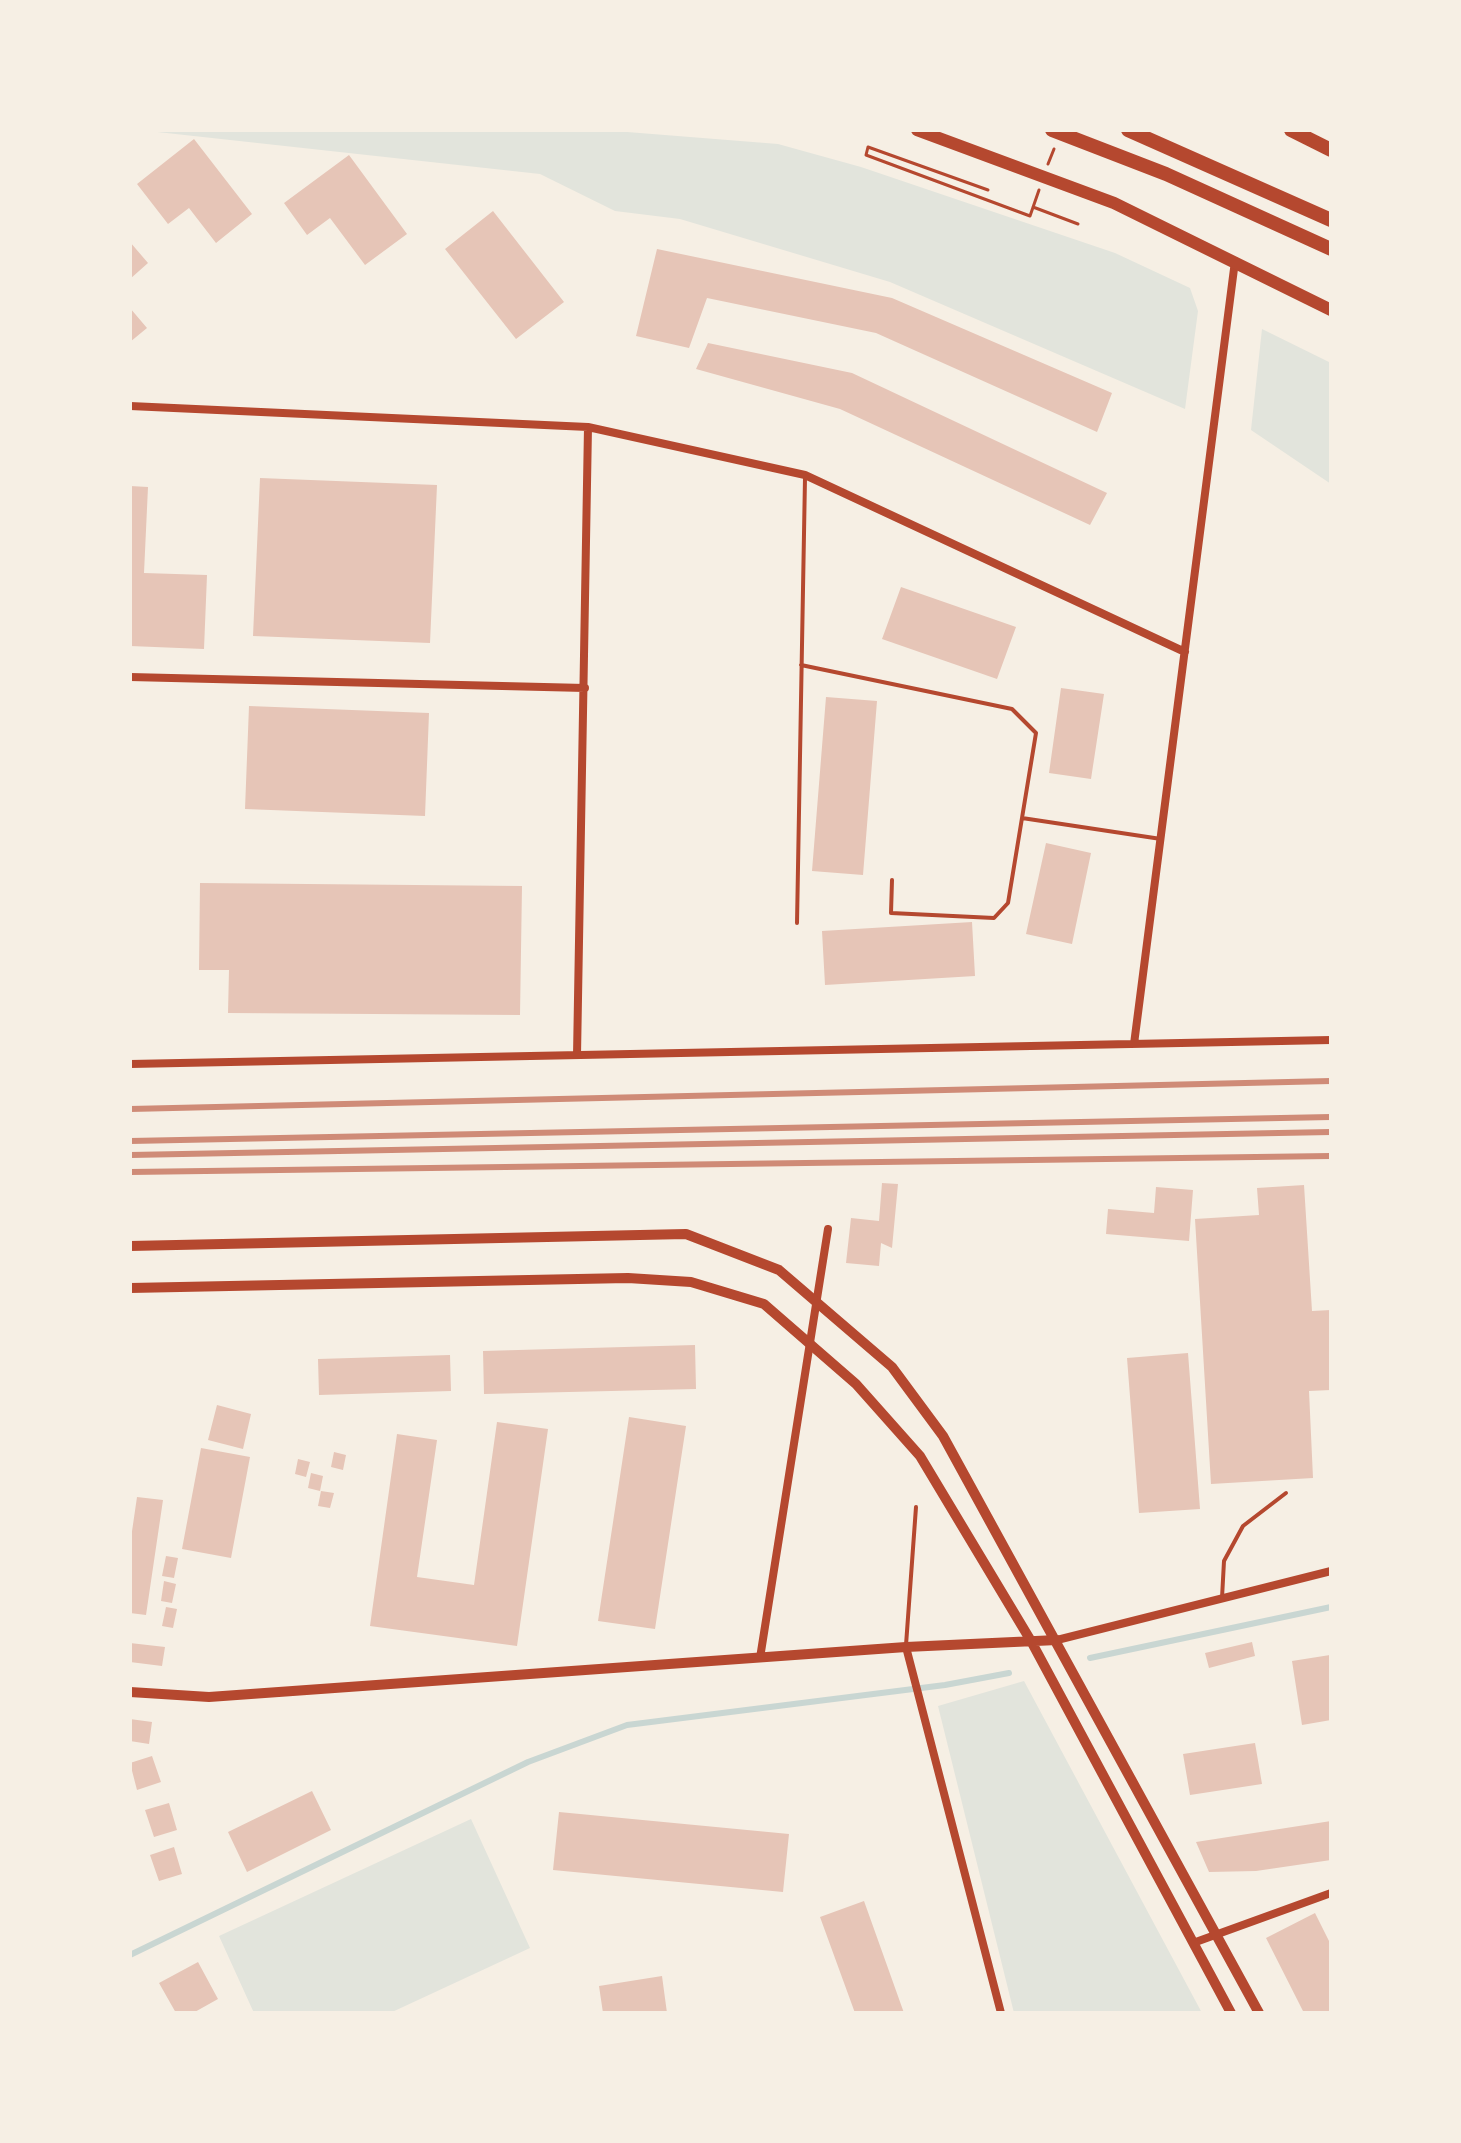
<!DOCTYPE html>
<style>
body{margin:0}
#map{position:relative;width:1461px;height:2143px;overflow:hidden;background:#f6efe4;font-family:"Exo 2",sans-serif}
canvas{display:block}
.frame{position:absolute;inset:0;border:132px solid #f6efe4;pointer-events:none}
</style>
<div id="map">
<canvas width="1461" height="2143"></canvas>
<div class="frame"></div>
</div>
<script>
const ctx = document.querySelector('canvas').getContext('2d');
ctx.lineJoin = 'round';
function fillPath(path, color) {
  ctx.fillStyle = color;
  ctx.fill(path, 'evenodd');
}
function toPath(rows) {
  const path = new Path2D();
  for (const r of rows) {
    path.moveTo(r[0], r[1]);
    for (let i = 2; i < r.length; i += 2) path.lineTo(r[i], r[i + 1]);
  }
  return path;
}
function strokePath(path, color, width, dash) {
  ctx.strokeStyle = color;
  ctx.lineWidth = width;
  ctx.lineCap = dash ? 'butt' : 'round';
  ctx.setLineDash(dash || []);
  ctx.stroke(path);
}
const green = toPath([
 [139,130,602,130,778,144,861,167,1115,253,1190,288,1198,311,1185,409,890,282,680,219,615,211,540,174],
 [1262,329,1331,363,1331,484,1251,430],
 [1024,1681,1202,2013,1014,2013,938,1706],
 [471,1819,530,1948,390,2013,254,2013,219,1936]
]);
const stream = toPath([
 [1090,1658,1331,1607],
 [130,1955,528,1762,627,1725,945,1685,1009,1673]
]);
const building = toPath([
 [194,139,252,214,216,243,189,208,168,224,137,184],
 [349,155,407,234,365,265,330,218,307,235,284,203],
 [493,211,564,302,516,339,445,249],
 [130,242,148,263,130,279],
 [657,249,892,298,1112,393,1097,432,876,333,707,298,689,348,636,336],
 [130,308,147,328,130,342],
 [708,343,852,373,1107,493,1090,525,840,409,696,369],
 [260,478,437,485,430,643,253,636],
 [130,486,148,487,144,573,207,575,204,649,130,646],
 [901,587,1016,627,997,679,882,639],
 [1061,688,1104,694,1091,779,1049,773],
 [826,697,877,701,863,875,812,871],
 [249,706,429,713,425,816,245,809],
 [1046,843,1091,853,1072,944,1026,934],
 [200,883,522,886,520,1015,228,1013,229,970,199,970],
 [972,922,975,976,825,985,822,931],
 [882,1183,898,1184,892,1248,881,1243,879,1266,846,1263,851,1218,879,1221],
 [1304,1185,1312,1311,1331,1310,1331,1390,1309,1391,1313,1478,1211,1484,1195,1219,1259,1215,1257,1188],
 [1156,1187,1193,1190,1189,1241,1106,1234,1108,1209,1154,1213],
 [695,1345,696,1389,484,1394,483,1351],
 [1188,1353,1200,1509,1139,1513,1127,1358],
 [450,1355,451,1391,319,1395,318,1359],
 [217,1405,251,1414,243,1449,208,1440],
 [629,1417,686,1426,655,1629,598,1621],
 [497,1422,548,1429,517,1646,370,1626,397,1434,437,1440,417,1577,474,1585],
 [201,1448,250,1457,231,1558,182,1549],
 [334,1452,346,1455,343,1470,331,1467],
 [298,1459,310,1462,306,1477,295,1474],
 [311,1473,323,1476,320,1491,308,1488],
 [321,1491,334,1493,330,1508,318,1506],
 [137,1497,163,1500,146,1615,130,1613,130,1545],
 [166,1556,178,1558,174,1578,162,1576],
 [164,1581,176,1584,172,1603,161,1601],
 [166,1607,177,1609,173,1628,162,1626],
 [1252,1642,1255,1656,1209,1668,1205,1653],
 [130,1643,165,1647,162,1666,130,1662],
 [1330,1655,1331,1720,1302,1725,1292,1661],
 [130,1719,152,1722,149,1744,130,1741],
 [1255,1743,1262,1784,1190,1795,1183,1754],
 [152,1756,161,1782,137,1790,130,1763],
 [312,1791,331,1830,247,1872,228,1832],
 [169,1803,177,1830,154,1837,145,1810],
 [559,1812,789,1834,783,1892,553,1870],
 [1331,1821,1331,1860,1256,1871,1209,1872,1196,1842],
 [174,1847,182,1874,159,1881,150,1855],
 [864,1901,904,2013,855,2013,820,1917],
 [1315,1913,1331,1945,1331,2013,1304,2013,1266,1938],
 [198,1962,218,1999,193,2013,176,2013,159,1983],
 [662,1976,667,2013,603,2013,599,1986]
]);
const path = toPath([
 [1048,164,1054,149],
 [988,190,868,147,866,155,1030,216,1039,190],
 [1033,207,1078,224]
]);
const service = toPath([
 [801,665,1012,709,1036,733,1008,903,994,918,891,913,892,880],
 [1022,818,1161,839],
 [797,923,805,478],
 [1222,1598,1224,1561,1243,1526,1286,1493],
 [906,1645,916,1507]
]);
const minor = toPath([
 [130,406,588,427,805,475,1185,652],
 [130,677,585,688],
 [1134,1044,1235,261],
 [577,1055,588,427],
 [130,1064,1331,1040],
 [1057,1640,1331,1571],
 [906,1647,1001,2013],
 [760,1658,828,1229],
 [1193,1943,1331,1893]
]);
const tertiary = toPath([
 [130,1246,686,1234,779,1270,892,1367,943,1436,1259,2013],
 [130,1288,628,1278,691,1282,764,1304,856,1384,920,1456,1031,1641,1231,2013],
 [130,1692,209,1697,906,1647,1057,1640]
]);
const secondary = toPath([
 [917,130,1114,203,1331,310]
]);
const trunk = toPath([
 [1052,130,1166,174,1331,249],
 [1128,130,1331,220],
 [1291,130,1331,150]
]);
const rail = toPath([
 [130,1109,1331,1081],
 [130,1141,1331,1117],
 [130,1155,1331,1132],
 [130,1172,1331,1156]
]);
fillPath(green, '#e2e4dc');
strokePath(stream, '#c9d6d2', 6);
fillPath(building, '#e6c5b7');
strokePath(path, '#b5482f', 3);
strokePath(service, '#b5482f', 4);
strokePath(minor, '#b5482f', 8);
strokePath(tertiary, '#b5482f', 10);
strokePath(secondary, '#b5482f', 12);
strokePath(trunk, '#b5482f', 14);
strokePath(rail, '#cf8b77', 6);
</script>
